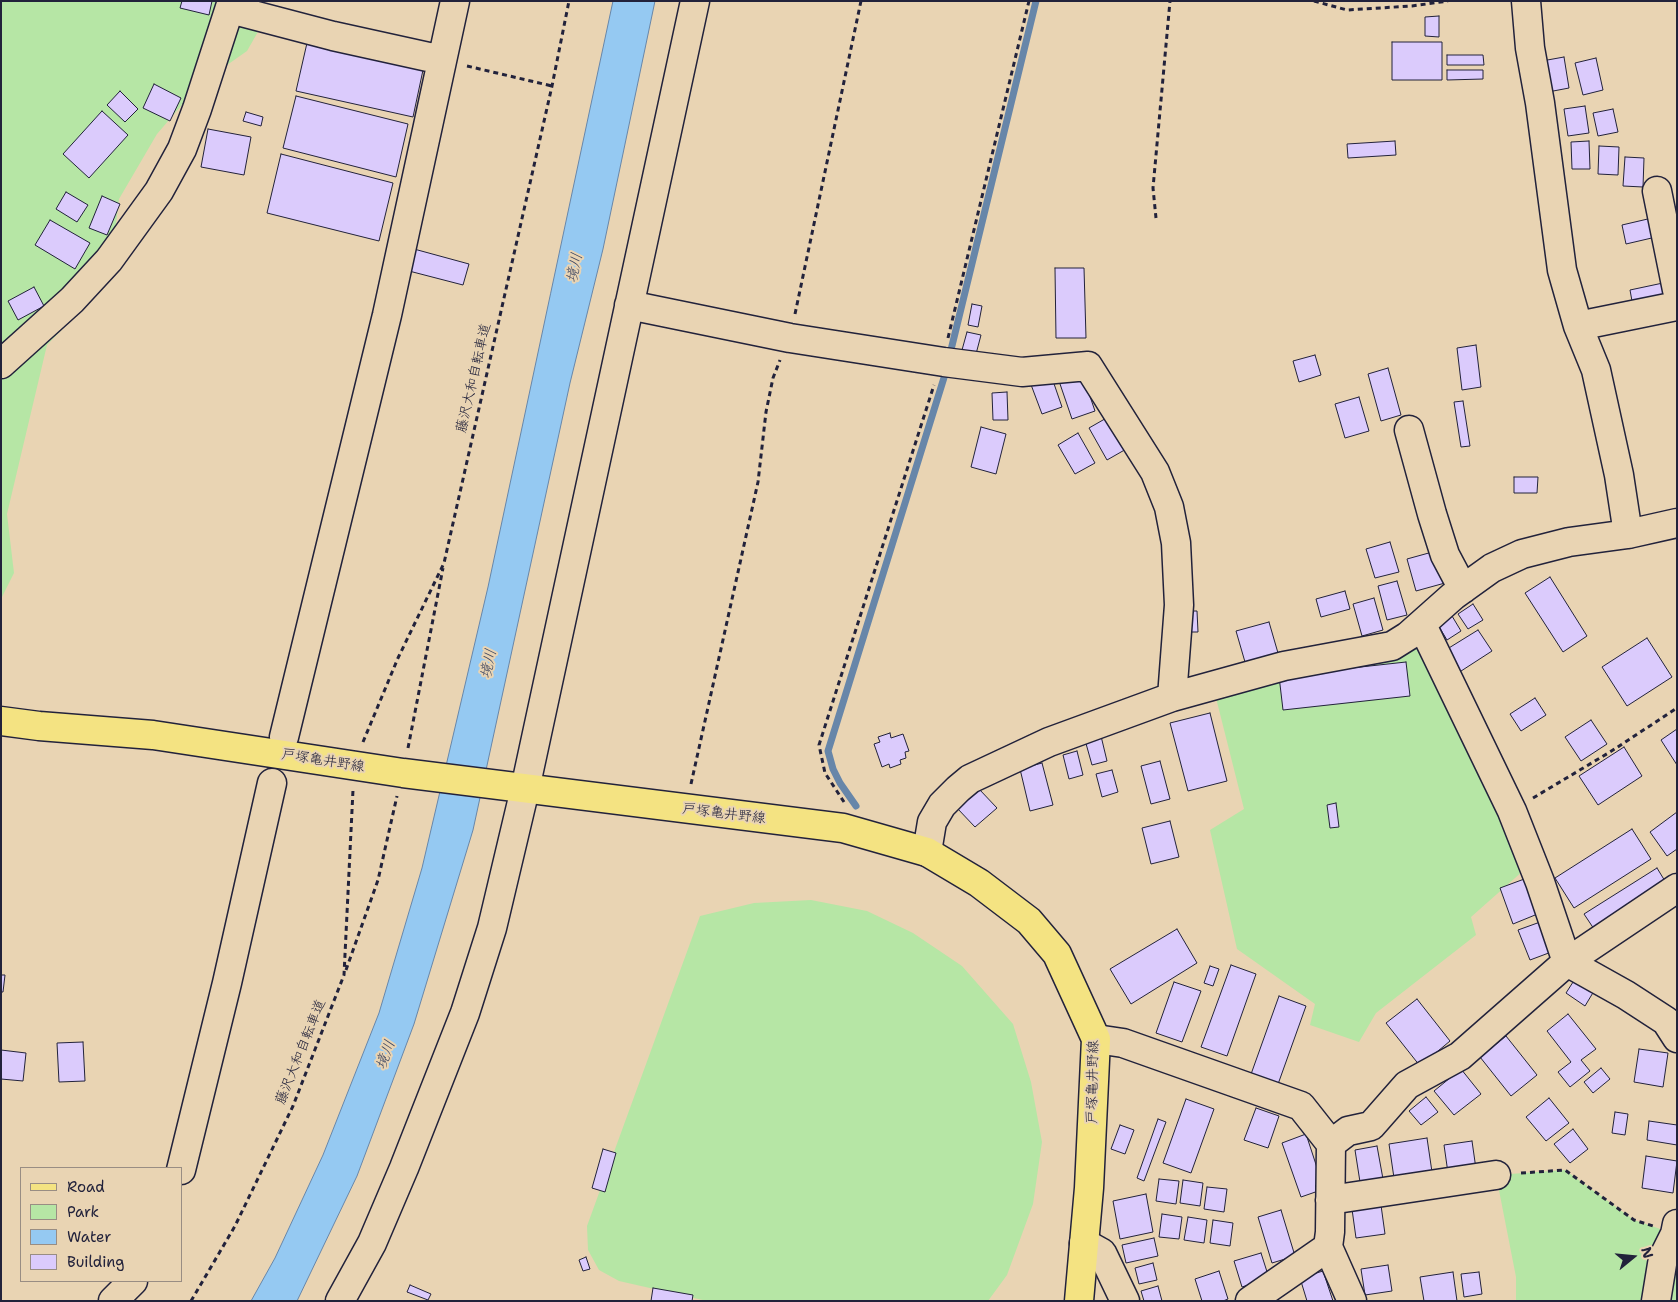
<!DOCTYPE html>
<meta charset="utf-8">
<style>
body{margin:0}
#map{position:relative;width:1678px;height:1302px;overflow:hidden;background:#e9d4b3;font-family:"Shantell Sans",sans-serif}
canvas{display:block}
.frame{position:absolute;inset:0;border:2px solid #22223b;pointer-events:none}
.legend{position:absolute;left:20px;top:1167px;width:162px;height:115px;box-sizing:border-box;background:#e9d4b3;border:1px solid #998d83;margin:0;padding:6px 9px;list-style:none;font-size:15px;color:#22223b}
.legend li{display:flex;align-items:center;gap:10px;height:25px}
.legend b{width:25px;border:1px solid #998d83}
.north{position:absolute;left:1608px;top:1232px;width:50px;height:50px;-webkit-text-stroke:4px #e9d4b3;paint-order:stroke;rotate:73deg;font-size:14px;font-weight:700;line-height:20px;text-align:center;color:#22223b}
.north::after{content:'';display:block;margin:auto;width:18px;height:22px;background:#22223b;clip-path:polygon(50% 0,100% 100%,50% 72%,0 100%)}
</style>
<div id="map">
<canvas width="1678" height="1302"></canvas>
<div class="frame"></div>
<ul class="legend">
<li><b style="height:6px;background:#f4e382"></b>Road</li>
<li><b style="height:14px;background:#b6e6a5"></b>Park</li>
<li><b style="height:14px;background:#95c9f2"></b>Water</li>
<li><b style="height:14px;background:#dbcbfc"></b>Building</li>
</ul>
<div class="north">N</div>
</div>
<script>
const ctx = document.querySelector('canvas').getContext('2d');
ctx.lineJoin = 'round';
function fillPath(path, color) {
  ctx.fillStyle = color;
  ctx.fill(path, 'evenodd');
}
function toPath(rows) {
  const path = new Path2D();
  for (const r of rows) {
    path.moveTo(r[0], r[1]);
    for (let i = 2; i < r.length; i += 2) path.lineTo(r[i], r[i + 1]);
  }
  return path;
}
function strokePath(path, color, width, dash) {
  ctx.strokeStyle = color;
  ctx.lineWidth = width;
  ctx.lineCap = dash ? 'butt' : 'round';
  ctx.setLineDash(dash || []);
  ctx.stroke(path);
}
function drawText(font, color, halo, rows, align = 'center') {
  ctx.font = font + ' "Shantell Sans","Klee One",sans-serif';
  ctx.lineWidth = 4;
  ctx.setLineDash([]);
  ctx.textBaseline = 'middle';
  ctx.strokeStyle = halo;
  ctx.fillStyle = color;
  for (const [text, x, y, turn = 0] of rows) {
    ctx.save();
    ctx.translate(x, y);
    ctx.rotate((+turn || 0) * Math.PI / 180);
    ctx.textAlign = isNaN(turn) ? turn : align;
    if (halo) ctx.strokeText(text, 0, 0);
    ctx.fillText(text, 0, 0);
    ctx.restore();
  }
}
const green = toPath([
 [1,1,252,1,259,30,247,51,200,84,157,134,119,199,109,281,47,345,7,514,14,573,1,599],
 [1422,625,1532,863,1471,917,1476,935,1376,1013,1359,1042,1310,1025,1315,1004,1237,949,1210,830,1244,809,1213,686],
 [811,900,867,911,913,933,962,966,1013,1024,1031,1082,1042,1142,1033,1204,1007,1275,988,1301,707,1301,619,1281,599,1270,588,1250,587,1226,700,916,754,903],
 [1565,1170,1634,1220,1675,1234,1677,1222,1677,1301,1516,1301,1516,1277,1496,1175]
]);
const water = toPath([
 [613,1,655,1,603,249,570,383,473,830,414,1024,357,1176,297,1301,251,1301,275,1258,323,1155,379,1013,422,868,488,587,613,1]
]);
const stream = toPath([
 [949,358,1036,1],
 [856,806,840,783,833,769,828,751,947,368]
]);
const building = toPath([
 [182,1,212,1,209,15,180,8,182,1],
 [1439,16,1439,37,1425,36,1425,17,1439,16],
 [1392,42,1442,42,1442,80,1392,80,1392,42],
 [307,43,423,70,413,117,296,91,307,43],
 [1447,55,1483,55,1484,65,1447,65,1447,55],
 [1564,57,1569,88,1548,92,1542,61,1564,57],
 [1596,58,1603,90,1583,95,1575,63,1596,58],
 [1447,70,1483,70,1483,79,1447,80,1447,70],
 [154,84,181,98,170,121,143,108,154,84],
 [120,91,138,109,125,122,107,105,120,91],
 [296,96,408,124,396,177,283,148,296,96],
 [1585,106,1589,133,1568,136,1564,109,1585,106],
 [1613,109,1618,132,1598,136,1593,113,1613,109],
 [102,111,128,135,89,178,63,154,102,111],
 [246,112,263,117,261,126,243,121,246,112],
 [208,129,251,137,244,175,201,167,208,129],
 [1395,141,1396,155,1348,158,1347,144,1395,141],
 [1589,141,1590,169,1572,169,1571,142,1589,141],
 [1599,146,1619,147,1618,175,1598,174,1599,146],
 [281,154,393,183,379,241,267,213,281,154],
 [1625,157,1644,158,1643,187,1623,186,1625,157],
 [66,192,88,205,77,222,56,209,66,192],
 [102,196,120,204,107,235,89,228,102,196],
 [1652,218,1656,237,1626,244,1622,225,1652,218],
 [50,220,90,243,75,269,35,245,50,220],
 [414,249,469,264,463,285,409,271,414,249],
 [1055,268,1084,268,1086,338,1056,338,1055,268],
 [1663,283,1665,294,1632,301,1630,290,1663,283],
 [34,287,44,306,18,320,8,301,34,287],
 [972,304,982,306,978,327,968,325,972,304],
 [967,332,981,335,976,354,962,350,967,332],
 [1476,345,1481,387,1462,390,1457,348,1476,345],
 [1315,355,1321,375,1299,382,1293,361,1315,355],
 [1388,368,1401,415,1381,421,1368,374,1388,368],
 [1082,373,1095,411,1072,419,1059,381,1082,373],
 [1051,375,1062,407,1042,414,1030,382,1051,375],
 [1007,392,1008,420,993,420,992,393,1007,392],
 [1359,397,1369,431,1345,438,1335,404,1359,397],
 [1463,401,1470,446,1461,447,1454,402,1463,401],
 [1110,416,1128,448,1107,460,1089,428,1110,416],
 [981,427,1006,434,996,474,971,467,981,427],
 [1078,433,1095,463,1075,474,1058,445,1078,433],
 [1514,477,1538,477,1537,493,1514,493,1514,477],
 [1390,542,1399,572,1375,578,1366,549,1390,542],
 [1436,551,1445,583,1416,591,1407,559,1436,551],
 [1550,577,1587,636,1563,652,1525,593,1550,577],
 [1397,581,1407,615,1387,620,1378,586,1397,581],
 [1345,591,1350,609,1321,617,1316,599,1345,591],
 [1374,598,1383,630,1362,636,1353,604,1374,598],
 [1473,604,1483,620,1468,629,1458,614,1473,604],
 [1184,611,1197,611,1198,632,1185,632,1184,611],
 [1452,616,1461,631,1447,640,1438,625,1452,616],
 [1269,622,1278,653,1245,662,1236,631,1269,622],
 [1478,630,1492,651,1458,673,1444,651,1478,630],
 [1647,638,1672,677,1627,706,1602,667,1647,638],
 [1406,662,1410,696,1283,710,1279,676,1406,662],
 [1535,698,1546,715,1521,731,1510,714,1535,698],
 [1210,713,1227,781,1188,791,1170,723,1210,713],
 [1591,720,1607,744,1581,761,1565,737,1591,720],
 [1677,729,1677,765,1661,740,1677,729],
 [890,733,891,738,903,734,909,751,905,752,906,758,900,760,901,764,890,768,889,764,882,767,874,744,880,742,878,737,890,733],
 [1101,736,1107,761,1092,765,1085,740,1101,736],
 [1624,747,1642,776,1598,805,1579,776,1624,747],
 [1077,751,1083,775,1069,779,1063,755,1077,751],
 [1160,761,1170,799,1151,804,1141,766,1160,761],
 [1042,763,1053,805,1030,811,1020,769,1042,763],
 [1112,770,1118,792,1102,797,1096,774,1112,770],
 [979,789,997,808,975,827,957,808,979,789],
 [1336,803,1339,827,1330,828,1327,805,1336,803],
 [1677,812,1677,849,1667,856,1650,832,1677,812],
 [1170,821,1179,857,1151,864,1142,828,1170,821],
 [1632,829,1651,859,1574,908,1555,878,1632,829],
 [1657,868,1668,886,1596,932,1584,914,1657,868],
 [1527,878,1540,913,1513,924,1500,888,1527,878],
 [1543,921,1554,951,1530,960,1518,930,1543,921],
 [1177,929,1197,963,1131,1004,1110,969,1177,929],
 [1231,965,1256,974,1227,1056,1201,1047,1231,965],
 [1210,966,1219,969,1213,986,1204,983,1210,966],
 [1,975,5,975,3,992,1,992,1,975],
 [1575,979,1594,991,1585,1006,1566,993,1575,979],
 [1174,982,1201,991,1182,1042,1156,1033,1174,982],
 [1279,996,1306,1006,1277,1087,1250,1077,1279,996],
 [1417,999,1450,1041,1420,1066,1386,1023,1417,999],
 [1568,1014,1596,1049,1581,1060,1590,1071,1570,1087,1558,1072,1571,1062,1547,1031,1568,1014],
 [1506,1036,1537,1075,1511,1096,1480,1057,1506,1036],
 [83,1042,85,1081,59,1082,57,1043,83,1042],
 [1639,1049,1668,1053,1663,1087,1634,1082,1639,1049],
 [1,1050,26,1053,23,1081,1,1079,1,1050],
 [1601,1068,1610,1079,1593,1093,1584,1082,1601,1068],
 [1461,1069,1481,1094,1454,1115,1434,1091,1461,1069],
 [1426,1097,1438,1112,1421,1125,1409,1111,1426,1097],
 [1549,1098,1569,1123,1546,1141,1526,1117,1549,1098],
 [1186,1099,1214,1109,1191,1173,1163,1163,1186,1099],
 [1256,1108,1279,1116,1268,1148,1244,1140,1256,1108],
 [1615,1112,1628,1114,1625,1135,1612,1133,1615,1112],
 [1158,1119,1166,1122,1144,1181,1137,1178,1158,1119],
 [1649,1121,1677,1125,1677,1145,1647,1140,1649,1121],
 [1120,1125,1134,1130,1125,1154,1111,1149,1120,1125],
 [1573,1129,1588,1149,1570,1163,1554,1144,1573,1129],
 [1306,1134,1324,1189,1301,1197,1282,1143,1306,1134],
 [1427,1138,1432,1172,1394,1178,1389,1144,1427,1138],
 [1472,1141,1476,1169,1448,1173,1444,1145,1472,1141],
 [1377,1146,1383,1179,1360,1182,1355,1150,1377,1146],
 [603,1149,616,1153,605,1192,592,1188,603,1149],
 [1646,1156,1677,1161,1673,1193,1642,1188,1646,1156],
 [1159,1179,1179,1181,1176,1204,1156,1201,1159,1179],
 [1183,1180,1203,1183,1200,1206,1180,1203,1183,1180],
 [1207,1187,1227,1189,1224,1212,1204,1209,1207,1187],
 [1146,1194,1153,1232,1120,1239,1113,1201,1146,1194],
 [1380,1198,1385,1234,1356,1238,1351,1202,1380,1198],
 [1281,1210,1295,1256,1272,1263,1258,1217,1281,1210],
 [1162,1214,1182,1217,1179,1239,1159,1237,1162,1214],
 [1188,1217,1207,1220,1204,1243,1184,1240,1188,1217],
 [1213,1220,1233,1223,1230,1246,1210,1243,1213,1220],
 [1154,1238,1158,1256,1126,1263,1122,1245,1154,1238],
 [1261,1253,1269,1278,1242,1287,1234,1261,1261,1253],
 [586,1257,590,1269,583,1271,579,1260,586,1257],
 [1153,1263,1157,1280,1139,1284,1135,1268,1153,1263],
 [1388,1265,1392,1291,1365,1295,1361,1269,1388,1265],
 [1219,1271,1228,1299,1223,1301,1202,1301,1195,1279,1219,1271],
 [1323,1271,1333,1301,1307,1301,1300,1278,1323,1271],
 [1453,1272,1457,1301,1424,1301,1420,1277,1453,1272],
 [1479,1272,1482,1294,1464,1297,1461,1274,1479,1272],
 [410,1285,431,1294,428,1300,407,1292,410,1285],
 [1158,1286,1162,1301,1144,1301,1141,1291,1158,1286],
 [653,1288,693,1295,692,1301,651,1301,653,1288]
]);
const path = toPath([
 [1314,1,1347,10,1412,6,1448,1],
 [467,66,552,86],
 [1156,218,1153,188,1170,1],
 [795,314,861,1],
 [948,338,1029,1],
 [363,742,398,658,444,563,552,86,569,1],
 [408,748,443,568],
 [691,784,758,482,766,412,773,378,780,360],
 [1533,798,1610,752,1677,708],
 [844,802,825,773,819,745,934,385],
 [346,970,378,880,397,796],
 [1521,1173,1565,1170,1634,1220,1653,1226],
 [191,1301,235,1226,293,1106,344,975,353,790]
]);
const minor = toPath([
 [1526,1,1530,48,1540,103,1562,270,1578,326,1596,370,1619,475,1628,534],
 [230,9,333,36,442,60],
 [1657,191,1677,290],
 [629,305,790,338,944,362,1022,372,1088,366,1155,472,1169,507,1176,543,1179,605,1172,697],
 [1578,326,1677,306],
 [1,364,72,300,109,260,159,191,182,149,197,109,232,1],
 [1409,430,1432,514,1445,555,1463,589],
 [1422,625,1512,811,1540,882,1567,962,1677,888],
 [284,737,387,315,455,1],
 [927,852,932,822,942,805,958,789,970,779,1049,742,1172,697,1284,666,1392,646,1408,636,1453,596,1492,568,1522,554,1569,542,1628,534,1677,523],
 [1096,1039,1123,1043,1301,1106,1331,1144,1330,1232,1328,1247,1250,1301],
 [1331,1144,1348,1131,1371,1126,1407,1085,1460,1056,1567,962,1626,995,1666,1021,1677,1038],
 [181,1170,227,983,272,783],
 [1330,1200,1496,1175],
 [1084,1243,1102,1253,1125,1301],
 [1328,1247,1352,1301],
 [113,1301,133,1281],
 [340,1301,372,1243,404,1168,465,1013,492,928,525,789,695,1],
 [1656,1301,1663,1258,1675,1234,1677,1224]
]);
const major = toPath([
 [1,721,39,726,153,735,403,773,843,828,927,852,979,883,1029,921,1057,954,1096,1039,1089,1188,1079,1301]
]);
const streetNames = [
 ["藤沢大和自転車道",474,378,-77],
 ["戸塚亀井野線",323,761,9],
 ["戸塚亀井野線",724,814,7],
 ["藤沢大和自転車道",301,1052,-68],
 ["戸塚亀井野線",1093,1082,-89]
];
const waterNames = [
 ["境川",575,268,-78],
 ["境川",489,664,-78],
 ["境川",386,1055,-70]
];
fillPath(green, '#b6e6a5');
fillPath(water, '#95c9f2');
strokePath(water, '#6786a9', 1);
strokePath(stream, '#6786a9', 7);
fillPath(building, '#dbcbfc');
strokePath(building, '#22223b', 1);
strokePath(minor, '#22223b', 31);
strokePath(major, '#22223b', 31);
strokePath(path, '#22223b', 3, [5, 4]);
strokePath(minor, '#e9d4b3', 28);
strokePath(major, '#f4e382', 28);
drawText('14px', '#22223b', '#e9d4b3', streetNames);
drawText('italic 15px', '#394360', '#e9d4b3', waterNames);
</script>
